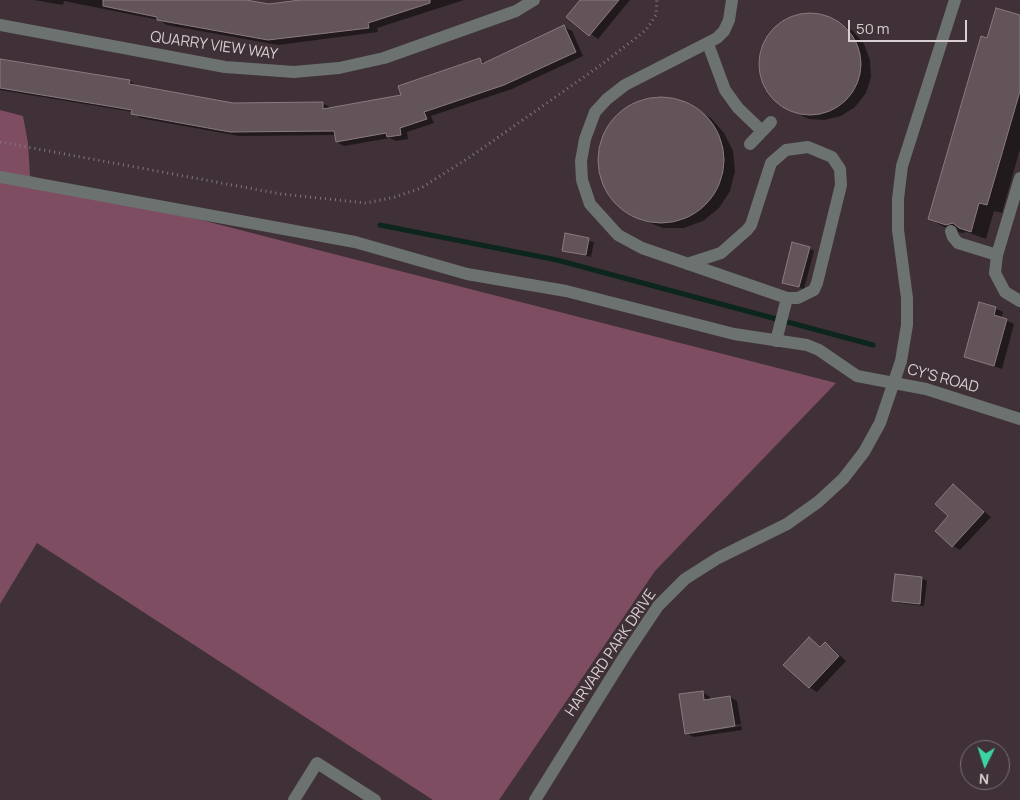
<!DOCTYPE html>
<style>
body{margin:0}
#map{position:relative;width:1020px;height:800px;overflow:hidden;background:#3f3137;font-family:Manrope,sans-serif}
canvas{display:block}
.north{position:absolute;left:960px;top:740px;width:50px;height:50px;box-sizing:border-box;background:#3f3137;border:1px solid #7c7075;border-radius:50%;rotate:184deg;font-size:14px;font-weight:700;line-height:20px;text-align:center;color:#d8cfd2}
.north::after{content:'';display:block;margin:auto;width:18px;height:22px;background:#3cd4a4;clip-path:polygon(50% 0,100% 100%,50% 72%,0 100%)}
.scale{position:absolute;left:848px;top:20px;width:119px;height:22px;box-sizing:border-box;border:2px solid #d8cfd2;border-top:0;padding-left:6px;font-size:15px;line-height:18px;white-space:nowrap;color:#d8cfd2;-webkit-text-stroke:4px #3f3137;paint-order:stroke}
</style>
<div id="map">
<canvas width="1020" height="800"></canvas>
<div class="north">N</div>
<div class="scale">50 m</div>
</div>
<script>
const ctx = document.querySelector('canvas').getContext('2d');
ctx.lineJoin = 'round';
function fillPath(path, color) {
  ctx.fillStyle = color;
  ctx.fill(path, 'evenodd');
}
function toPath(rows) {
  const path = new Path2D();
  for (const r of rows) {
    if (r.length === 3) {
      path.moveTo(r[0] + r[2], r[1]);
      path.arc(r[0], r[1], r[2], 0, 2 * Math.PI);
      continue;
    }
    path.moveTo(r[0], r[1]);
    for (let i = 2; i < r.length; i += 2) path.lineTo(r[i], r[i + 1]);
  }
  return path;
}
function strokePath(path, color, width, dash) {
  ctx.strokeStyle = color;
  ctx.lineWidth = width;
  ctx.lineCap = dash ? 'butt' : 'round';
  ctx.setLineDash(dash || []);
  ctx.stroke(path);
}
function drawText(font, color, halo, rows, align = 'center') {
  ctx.font = font + ' Manrope,sans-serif';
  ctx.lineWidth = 5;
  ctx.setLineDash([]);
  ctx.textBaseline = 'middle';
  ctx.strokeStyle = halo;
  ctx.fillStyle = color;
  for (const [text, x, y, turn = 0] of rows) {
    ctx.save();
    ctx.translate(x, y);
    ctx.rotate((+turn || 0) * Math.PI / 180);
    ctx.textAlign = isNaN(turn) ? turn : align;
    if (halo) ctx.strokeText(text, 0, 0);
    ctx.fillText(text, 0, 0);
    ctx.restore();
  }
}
const green = toPath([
 [0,110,23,116,28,143,30,176,836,383,655,571,499,800,433,800,37,543,0,604]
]);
const shadow = toPath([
 [34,0,239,0,252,6,310,0,464,0,377,28,378,32,278,45,167,25,159,20,64,1,63,5],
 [582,0,630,0,598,39,570,19],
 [810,13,827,16,853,31,864,44,870,60,871,77,866,93,855,107,841,116,824,120,809,119,783,107,771,96,763,83,759,68,760,52,766,38,778,25,793,16],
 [1020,17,1020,149,1002,213,994,211,986,239,967,232,962,233,944,227,930,219],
 [564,27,572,31,583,56,512,89,431,116,434,123,407,132,408,139,396,141,390,138,344,146,337,142,336,135,239,136,140,118,133,112,0,90,0,60,130,81,137,86,233,104,323,103,331,108,403,96,480,60,486,63],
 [661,98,682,102,711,118,724,133,733,151,735,171,730,191,719,208,703,221,684,228,663,228,632,216,615,203,604,185,599,165,601,144,609,125,623,111,641,101],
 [566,235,594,242,591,257,563,250],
 [809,248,814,251,804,289,783,282],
 [995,308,1003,312,1001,318,1014,324,1002,369,965,356],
 [954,486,991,517,960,550,953,546,950,516],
 [896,576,922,578,927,581,924,606,899,603,894,600],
 [809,638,822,647,825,644,832,648,846,661,817,692,809,687],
 [702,692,710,697,710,700,730,697,737,701,742,730,694,737,686,733],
 [741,724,741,726,692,734,692,731]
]);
const stream = toPath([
 [380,225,557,260,873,345]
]);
const building = toPath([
 [103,0,246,0,269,4,300,0,430,0,430,3,368,23,369,28,268,40,157,20,157,17,103,6,103,0],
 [580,0,619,0,589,36,566,17,580,0],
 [996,8,1020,15,1020,91,987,205,979,203,971,232,959,228,953,223,946,225,928,219,981,36,987,38,996,8],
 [810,64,51],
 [564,25,576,52,504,85,424,112,427,119,400,128,401,135,387,137,386,133,336,142,334,131,230,132,131,114,132,110,0,88,0,59,130,80,129,84,233,103,323,102,323,109,401,95,398,86,480,58,482,64,564,25],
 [661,160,63],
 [565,233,589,238,586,255,562,251,565,233],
 [792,242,810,247,799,287,782,283,792,242],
 [979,302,996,307,994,315,1007,319,994,366,964,357,979,302],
 [953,484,984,512,952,547,935,531,948,516,935,504,953,484],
 [895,574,922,577,920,604,892,601,895,574],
 [809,637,820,647,825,642,839,656,809,688,783,665,809,637],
 [703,691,704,700,730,696,735,726,685,734,679,694,703,691]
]);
const path = toPath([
 [0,142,281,194,366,203,395,197,421,188,470,157,601,65,646,30,656,15,657,0]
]);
const minor = toPath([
 [0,25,225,67,294,72,339,68,384,58,516,11,534,0],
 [708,44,725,90,738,108,762,131],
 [750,144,771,122],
 [0,177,355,242,467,274,566,291,734,334,807,345,819,350,857,376,926,389,1020,419],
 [1020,178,997,255,995,273,1005,292,1020,301],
 [951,231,953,237,958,243,997,255],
 [687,264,721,253,747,230,751,225,771,163,786,150,808,147,832,157,840,169,841,185,817,283,814,290,798,298,787,298,642,248,618,235,590,204,582,180,581,161,585,139,595,112,607,99,625,85,717,38,724,31,729,20,732,0],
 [776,341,787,298],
 [294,800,317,763,375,800],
 [535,800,624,657,658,606,685,579,718,558,787,524,818,502,843,479,864,452,880,423,901,361,907,325,907,298,898,230,898,199,902,166,955,0]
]);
const streetNames = [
 ["QUARRY VIEW WAY",214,46,8],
 ["CY'S ROAD",943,379,15],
 ["HARVARD PARK DRIVE",611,653,-56]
];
fillPath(green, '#7f4d62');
fillPath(shadow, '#0007');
strokePath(stream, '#0c261d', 5);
fillPath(building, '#63545a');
strokePath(building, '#8a7a80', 1);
strokePath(path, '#83777c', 3, [1, 4]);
strokePath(minor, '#6b726f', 12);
drawText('15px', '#d8cfd2', '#3f3137', streetNames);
</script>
